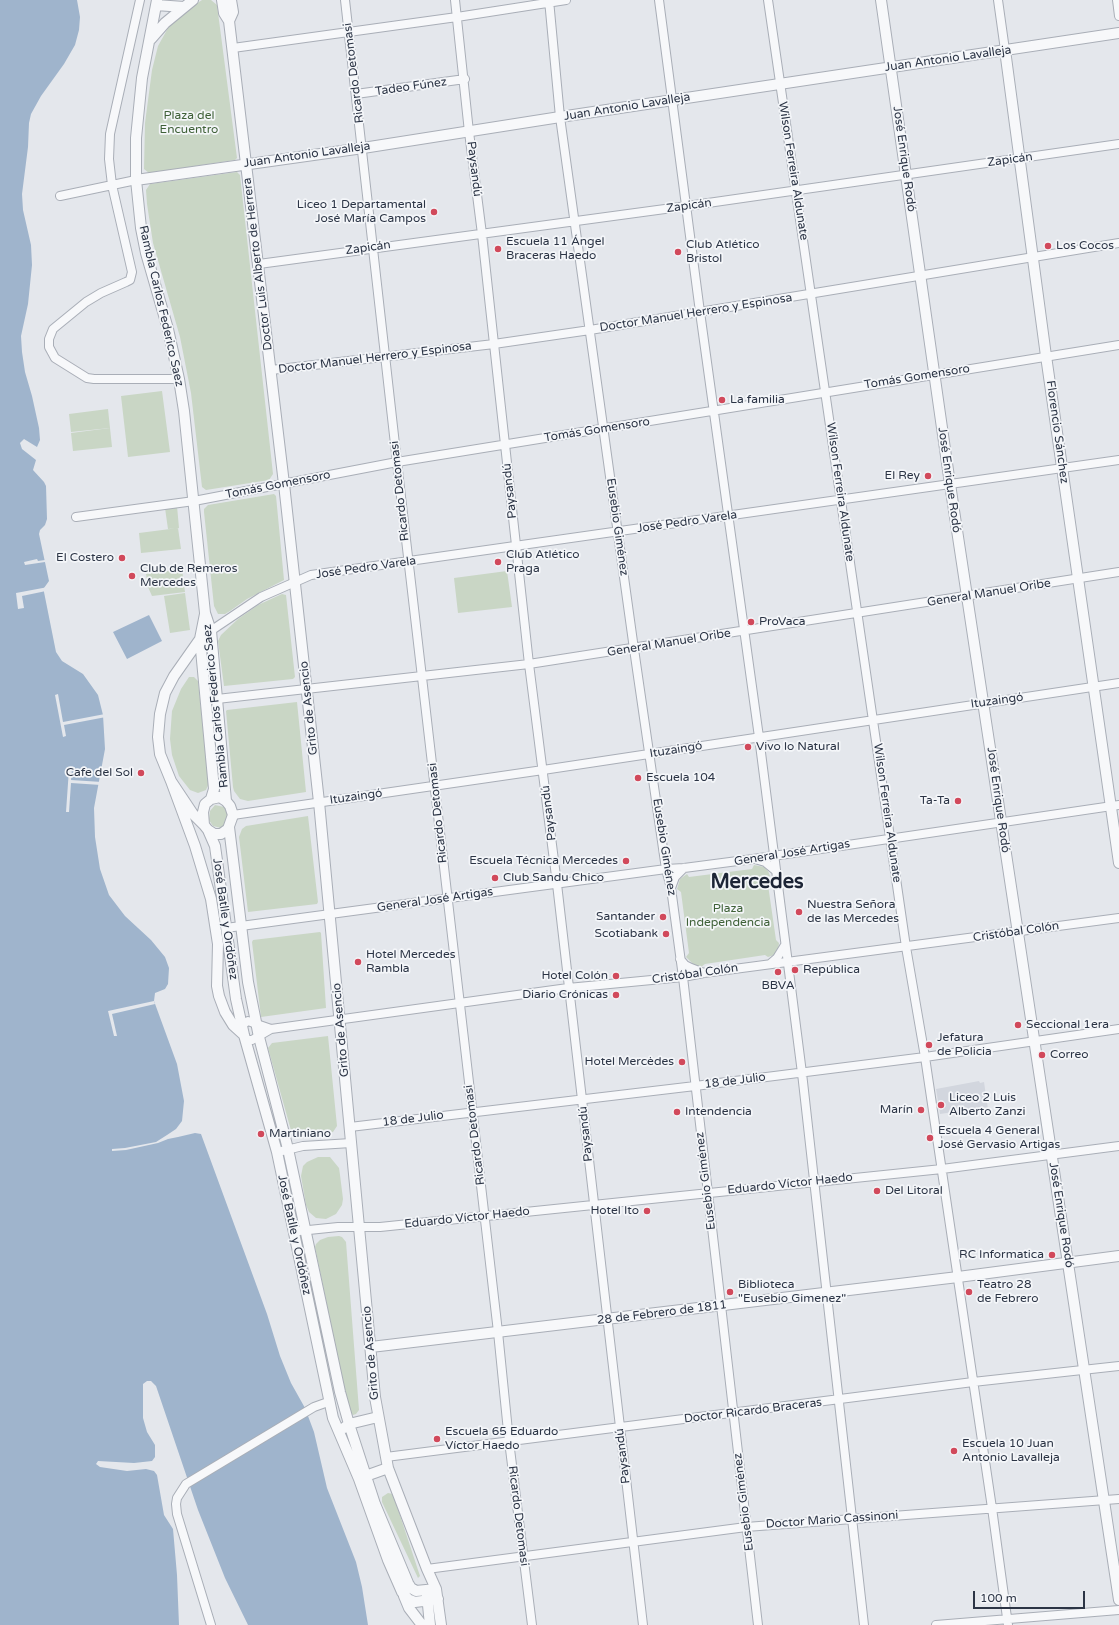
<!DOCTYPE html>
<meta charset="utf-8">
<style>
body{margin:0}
#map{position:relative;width:1119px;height:1625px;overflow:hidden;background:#e4e7ec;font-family:"Varela Round",sans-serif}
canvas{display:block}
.scale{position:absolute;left:973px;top:1591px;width:112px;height:18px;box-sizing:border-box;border:2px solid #2b3445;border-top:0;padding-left:5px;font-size:12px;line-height:14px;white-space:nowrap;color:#2b3445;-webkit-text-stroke:3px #f4f6f9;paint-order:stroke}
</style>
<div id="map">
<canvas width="1119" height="1625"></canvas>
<div class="scale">100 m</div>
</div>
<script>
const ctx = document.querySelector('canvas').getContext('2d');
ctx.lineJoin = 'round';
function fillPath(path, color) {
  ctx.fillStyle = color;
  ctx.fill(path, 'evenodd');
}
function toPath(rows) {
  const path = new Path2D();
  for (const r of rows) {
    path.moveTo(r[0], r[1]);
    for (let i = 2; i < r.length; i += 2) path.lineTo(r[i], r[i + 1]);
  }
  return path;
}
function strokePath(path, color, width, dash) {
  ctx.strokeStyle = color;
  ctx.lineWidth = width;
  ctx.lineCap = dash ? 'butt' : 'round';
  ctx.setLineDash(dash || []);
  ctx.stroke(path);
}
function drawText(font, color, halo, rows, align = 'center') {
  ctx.font = font + ' "Varela Round",sans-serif';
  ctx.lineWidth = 3.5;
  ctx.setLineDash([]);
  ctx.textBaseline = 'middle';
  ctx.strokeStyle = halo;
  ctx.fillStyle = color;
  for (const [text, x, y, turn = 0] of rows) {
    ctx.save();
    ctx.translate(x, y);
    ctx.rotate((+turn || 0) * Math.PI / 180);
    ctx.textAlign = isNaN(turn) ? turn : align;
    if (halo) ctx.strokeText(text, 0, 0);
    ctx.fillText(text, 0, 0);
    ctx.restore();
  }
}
const built = toPath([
 [979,1081,980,1083,984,1082,988,1109,961,1113,960,1111,940,1114,936,1089]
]);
const green = toPath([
 [202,0,211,0,217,5,237,158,235,160,149,173,144,169,145,123,152,70,158,46,168,28,190,8],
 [237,172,240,175,273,474,269,480,206,490,202,487,191,393,180,337,153,243,147,204,146,190,150,184],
 [162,391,170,452,128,457,121,396],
 [108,409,110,428,71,432,69,414],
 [110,428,112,447,73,451,71,433],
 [274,494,276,496,284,580,247,599,230,611,225,614,218,614,214,606,204,512,204,509,208,505],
 [177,506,179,528,168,529,165,508],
 [178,528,181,549,141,553,139,533],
 [182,569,185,592,152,596,148,587,146,574],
 [507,571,512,607,458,613,454,578],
 [185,593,190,630,170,633,164,596],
 [282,594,286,595,295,677,293,679,224,686,218,641,221,635,238,619,258,605],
 [189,677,194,677,198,681,209,783,206,790,198,793,190,790,179,776,172,755,170,739,172,711,181,689],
 [297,702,306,792,248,801,240,799,234,791,233,787,226,711,227,710],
 [215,805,224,807,228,812,228,823,221,828,213,826,209,820,210,811],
 [308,816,318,902,317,904,248,912,239,837,242,829,246,826],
 [754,865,764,867,768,871,770,876,767,878,776,940,779,943,778,950,774,955,768,957,765,955,705,964,701,967,694,965,686,957,689,953,681,892,677,889,680,879,687,874,689,877,752,869],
 [320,932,321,933,326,1008,261,1017,252,942,253,940],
 [328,1036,337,1126,333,1132,323,1135,296,1137,292,1134,268,1048,272,1043],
 [318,1157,330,1157,339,1168,340,1175,343,1199,342,1205,336,1214,326,1219,316,1218,309,1212,306,1205,301,1176,303,1166,307,1162],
 [339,1236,342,1237,346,1242,359,1410,356,1414,353,1415,349,1412,315,1247,316,1244,320,1240,328,1237],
 [388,1493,393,1494,418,1570,420,1576,418,1578,382,1502,382,1497]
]);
const water = toPath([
 [0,0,77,0,80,17,79,30,75,45,64,64,41,96,31,114,29,123,28,147,22,194,23,210,31,245,32,265,28,304,21,336,22,352,25,372,32,396,39,428,40,440,37,447,24,439,20,443,22,449,36,460,33,470,44,482,46,486,47,519,45,525,40,530,39,534,49,581,44,588,44,592,56,652,62,661,83,674,98,695,103,715,105,749,94,808,95,837,100,869,109,895,125,916,151,940,165,957,169,968,168,984,165,989,155,993,154,1001,177,1064,184,1101,182,1121,176,1129,167,1135,167,1138,168,1139,178,1137,195,1133,201,1134,267,1314,280,1356,291,1383,305,1408,314,1432,327,1488,356,1562,362,1587,368,1625,248,1625,225,1578,198,1510,156,1386,151,1381,147,1381,143,1384,143,1418,147,1432,155,1445,155,1457,152,1461,134,1463,98,1461,96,1464,100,1467,127,1471,146,1469,154,1471,157,1475,164,1515,173,1529,177,1575,179,1625,0,1625],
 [149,615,162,641,127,659,113,632]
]);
const pier = toPath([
 [37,559,38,561,45,560,45,562,25,565,24,562],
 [48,587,46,591,22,596,24,608,18,609,16,593],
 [58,694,63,722,105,714,106,717,64,725,66,736,63,737,55,695],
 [69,769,72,769,71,780,102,782,101,785,71,783,69,812,66,812],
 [154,1001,155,1004,112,1014,117,1036,114,1036,108,1011],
 [167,1135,168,1139,158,1143,126,1150,112,1151,112,1149,125,1148,156,1142]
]);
const minor = toPath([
 [140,0,110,134,109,159,112,185,132,272,130,280,126,282,101,293,86,302,53,329,49,339,49,347,55,358,87,378,94,379,179,379],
 [345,0,397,462,498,1332,509,1441,532,1625],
 [455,0,469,132,482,234,529,664,557,884,643,1625],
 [549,0,560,117,634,649,666,869,671,888,683,977,758,1625],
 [659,0,700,312,759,737,802,1073,864,1625],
 [768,0,906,947,925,1057,992,1508,1008,1625],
 [998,0,1005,50],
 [1117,0,1119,16],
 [233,48,457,17,566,0],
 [356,94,465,79],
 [60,196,136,180],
 [259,264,687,206,1119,144],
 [271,370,494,344,590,330,1119,243],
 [76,517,194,501,397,462,1119,345],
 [206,634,261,597,311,575,1119,460],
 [217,699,529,664,1119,572],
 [233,815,543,770,1119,683],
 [755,859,765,862,776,871],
 [671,888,675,877,684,868],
 [226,928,666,869,684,868,753,859,1119,805],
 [680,959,685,965,691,968,704,973],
 [770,964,777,958,785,945],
 [242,1025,248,1021,271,1029],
 [246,1040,252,1040,271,1029,568,988,683,977,704,973,1119,918],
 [350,1127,695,1086,925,1057,1119,1029],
 [282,1151,303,1146,351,1143],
 [299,1231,338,1227,380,1227,942,1169,1119,1146],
 [386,1457,973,1382,1119,1366],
 [427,1569,746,1527,1119,1499],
 [211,1625,177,1514,176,1504,177,1498,186,1484,314,1407,328,1402],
 [936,1625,1119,1610]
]);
const tertiary = toPath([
 [157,0,142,78,136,138,136,180,141,228,146,253,168,329,179,379,184,411,205,613,211,631,226,801],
 [222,0,224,13,229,21],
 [231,0,233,12,229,21,284,484,319,802,375,1397,388,1468,427,1569,436,1589,441,1625],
 [881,0,950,484,1119,1600],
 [156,5,184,7],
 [151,39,165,23,193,0],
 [1005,50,1046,356,1119,863],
 [136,180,363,148,560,117,1119,33],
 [205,614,200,639,214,789,211,799],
 [200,639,174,676,165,693,160,714,158,737,160,754,171,781,193,814,204,825],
 [171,781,195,846,211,899,218,944,217,986,219,996,225,1012,233,1025,244,1035],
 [220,797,226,801,230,806,233,815,228,829,221,834,214,834,208,830,204,825,203,812,205,804,211,799,220,797],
 [229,827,248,982,259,1037,288,1149,340,1392,349,1424,375,1504,408,1583,411,1588,416,1591,436,1589],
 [208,830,215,846,236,999,244,1035,277,1152,333,1418,359,1479,388,1560,402,1592,408,1599,415,1602,438,1599],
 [371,1347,958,1277,1119,1256],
 [344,1428,349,1424,378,1417],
 [360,1478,388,1468],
 [427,1595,430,1625],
 [404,1596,409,1608,422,1625]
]);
const markers = [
 [434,212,4,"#d1495b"],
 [1048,246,4,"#d1495b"],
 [498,249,4,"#d1495b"],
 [678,252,4,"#d1495b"],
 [722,400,4,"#d1495b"],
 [928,476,4,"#d1495b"],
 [122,558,4,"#d1495b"],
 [498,562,4,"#d1495b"],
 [132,576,4,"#d1495b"],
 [751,622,4,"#d1495b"],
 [748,747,4,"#d1495b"],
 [141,773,4,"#d1495b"],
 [638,778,4,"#d1495b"],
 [958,801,4,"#d1495b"],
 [626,861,4,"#d1495b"],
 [495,878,4,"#d1495b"],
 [799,912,4,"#d1495b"],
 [663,917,4,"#d1495b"],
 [666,934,4,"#d1495b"],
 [358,962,4,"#d1495b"],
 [795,970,4,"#d1495b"],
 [778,972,4,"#d1495b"],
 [616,976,4,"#d1495b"],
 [616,995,4,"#d1495b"],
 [1018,1025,4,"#d1495b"],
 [929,1045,4,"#d1495b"],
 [1042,1055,4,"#d1495b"],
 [682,1062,4,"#d1495b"],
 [941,1105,4,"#d1495b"],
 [921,1110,4,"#d1495b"],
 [677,1112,4,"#d1495b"],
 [261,1134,4,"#d1495b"],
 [930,1138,4,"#d1495b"],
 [877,1191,4,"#d1495b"],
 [647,1211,4,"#d1495b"],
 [1052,1255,4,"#d1495b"],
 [730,1292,4,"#d1495b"],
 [969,1292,4,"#d1495b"],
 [437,1439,4,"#d1495b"],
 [954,1451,4,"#d1495b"]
];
const streetNames = [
 ["Juan Antonio Lavalleja",948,59,-8],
 ["Ricardo Detomasi",354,73,-97],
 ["Tadeo Fúnez",411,87,-8],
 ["Juan Antonio Lavalleja",627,107,-9],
 ["Juan Antonio Lavalleja",307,155,-8],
 ["José Enrique Rodó",904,159,82],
 ["Zapicán",1010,160,-8],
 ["Paysandú",474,169,83],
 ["Wilson Ferreira Aldunate",793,171,81],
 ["Zapicán",689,206,-8],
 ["Zapicán",368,248,-8],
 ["Doctor Luis Alberto de Herrera",258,264,-97],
 ["Rambla Carlos Federico Saez",161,306,77],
 ["Doctor Manuel Herrero y Espinosa",696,313,-9],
 ["Doctor Manuel Herrero y Espinosa",375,358,-7],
 ["Tomás Gomensoro",917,377,-9],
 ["Tomás Gomensoro",597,430,-9],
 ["Florencio Sánchez",1057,432,82],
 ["José Enrique Rodó",949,480,82],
 ["Tomás Gomensoro",278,485,-11],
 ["Ricardo Detomasi",400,491,-96],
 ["Paysandú",510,491,-96],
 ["Wilson Ferreira Aldunate",840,492,82],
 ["José Pedro Varela",687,522,-8],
 ["Eusebio Giménez",617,527,82],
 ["José Pedro Varela",366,568,-8],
 ["General Manuel Oribe",989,593,-9],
 ["General Manuel Oribe",669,643,-9],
 ["Ituzaingó",997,701,-8],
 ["Rambla Carlos Federico Saez",216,706,-96],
 ["Grito de Asencio",309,708,-96],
 ["Ituzaingó",676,750,-9],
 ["Ituzaingó",356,797,-8],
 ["José Enrique Rodó",998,800,82],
 ["Ricardo Detomasi",438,813,-96],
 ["Paysandú",549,813,-97],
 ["Wilson Ferreira Aldunate",887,813,82],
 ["Eusebio Giménez",664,847,81],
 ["General José Artigas",792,853,-9],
 ["General José Artigas",435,900,-8],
 ["José Batlle y Ordóñez",225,919,82],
 ["Cristóbal Colón",1016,932,-8],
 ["Cristóbal Colón",695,974,-8],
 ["Grito de Asencio",341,1030,-95],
 ["18 de Julio",735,1081,-7],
 ["18 de Julio",413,1119,-7],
 ["Paysandú",586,1134,-96],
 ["Ricardo Detomasi",475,1135,-97],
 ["Eusebio Giménez",706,1181,-97],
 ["Eduardo Víctor Haedo",790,1184,-6],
 ["José Enrique Rodó",1061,1215,81],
 ["Eduardo Víctor Haedo",467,1218,-6],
 ["José Batlle y Ordóñez",294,1235,78],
 ["28 de Febrero de 1811",662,1313,-7],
 ["Grito de Asencio",371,1353,-95],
 ["Doctor Ricardo Braceras",753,1411,-7],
 ["Paysandú",623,1456,-97],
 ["Eusebio Giménez",744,1502,-97],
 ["Ricardo Detomasi",518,1516,83],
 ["Doctor Mario Cassinoni",832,1520,-4]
];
const parkNames = [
 ["Plaza del",189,116],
 ["Encuentro",189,130],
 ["Plaza",728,909],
 ["Independencia",728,923]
];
const poiNames = [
 ["Liceo 1 Departamental",426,205,"right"],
 ["José María Campos",426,219,"right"],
 ["Escuela 11 Ángel",506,242],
 ["Braceras Haedo",506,256],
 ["Club Atlético",686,245],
 ["Bristol",686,259],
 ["Los Cocos",1056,246],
 ["La familia",730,400],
 ["El Rey",920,476,"right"],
 ["Club Atlético",506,555],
 ["Praga",506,569],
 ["El Costero",114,558,"right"],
 ["Club de Remeros",140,569],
 ["Mercedes",140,583],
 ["ProVaca",759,622],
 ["Vivo lo Natural",756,747],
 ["Cafe del Sol",133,773,"right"],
 ["Escuela 104",646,778],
 ["Ta-Ta",950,801,"right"],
 ["Escuela Técnica Mercedes",618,861,"right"],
 ["Club Sandu Chico",503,878],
 ["Nuestra Señora",807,905],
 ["de las Mercedes",807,919],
 ["Santander",655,917,"right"],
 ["Scotiabank",658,934,"right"],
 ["Hotel Mercedes",366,955],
 ["Rambla",366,969],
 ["República",803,970],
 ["Hotel Colón",608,976,"right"],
 ["BBVA",778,986,"center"],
 ["Diario Crónicas",608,995,"right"],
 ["Seccional 1era",1026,1025],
 ["Jefatura",937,1038],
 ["de Policia",937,1052],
 ["Correo",1050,1055],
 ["Hotel Mercėdes",674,1062,"right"],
 ["Liceo 2 Luis",949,1098],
 ["Alberto Zanzi",949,1112],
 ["Marín",913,1110,"right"],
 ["Intendencia",685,1112],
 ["Escuela 4 General",938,1131],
 ["José Gervasio Artigas",938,1145],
 ["Martiniano",269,1134],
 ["Del Litoral",885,1191],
 ["Hotel Ito",639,1211,"right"],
 ["RC Informatica",1044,1255,"right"],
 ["Biblioteca",738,1285],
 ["\"Eusebio Gimenez\"",738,1299],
 ["Teatro 28",977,1285],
 ["de Febrero",977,1299],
 ["Escuela 65 Eduardo",445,1432],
 ["Víctor Haedo",445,1446],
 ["Escuela 10 Juan",962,1444],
 ["Antonio Lavalleja",962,1458]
];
const townNames = [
 ["Mercedes",757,883]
];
fillPath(built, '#d2d6de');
fillPath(green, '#c9d6c5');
fillPath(water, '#9fb4cc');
fillPath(pier, '#e4e7ec');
strokePath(minor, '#a9aeb7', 10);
strokePath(tertiary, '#a9aeb7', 12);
strokePath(minor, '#f7f8fa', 8);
strokePath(tertiary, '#f7f8fa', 10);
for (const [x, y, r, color] of markers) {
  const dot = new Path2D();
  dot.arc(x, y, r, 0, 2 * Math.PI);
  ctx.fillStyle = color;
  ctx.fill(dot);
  strokePath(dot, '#f4f6f9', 1.5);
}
drawText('12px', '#2b3445', '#f4f6f9', streetNames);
drawText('12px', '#3f6138', '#f4f6f9', parkNames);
drawText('12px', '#2b3445', '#f4f6f9', poiNames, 'left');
drawText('bold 20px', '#1d2536', '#f4f6f9', townNames);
</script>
